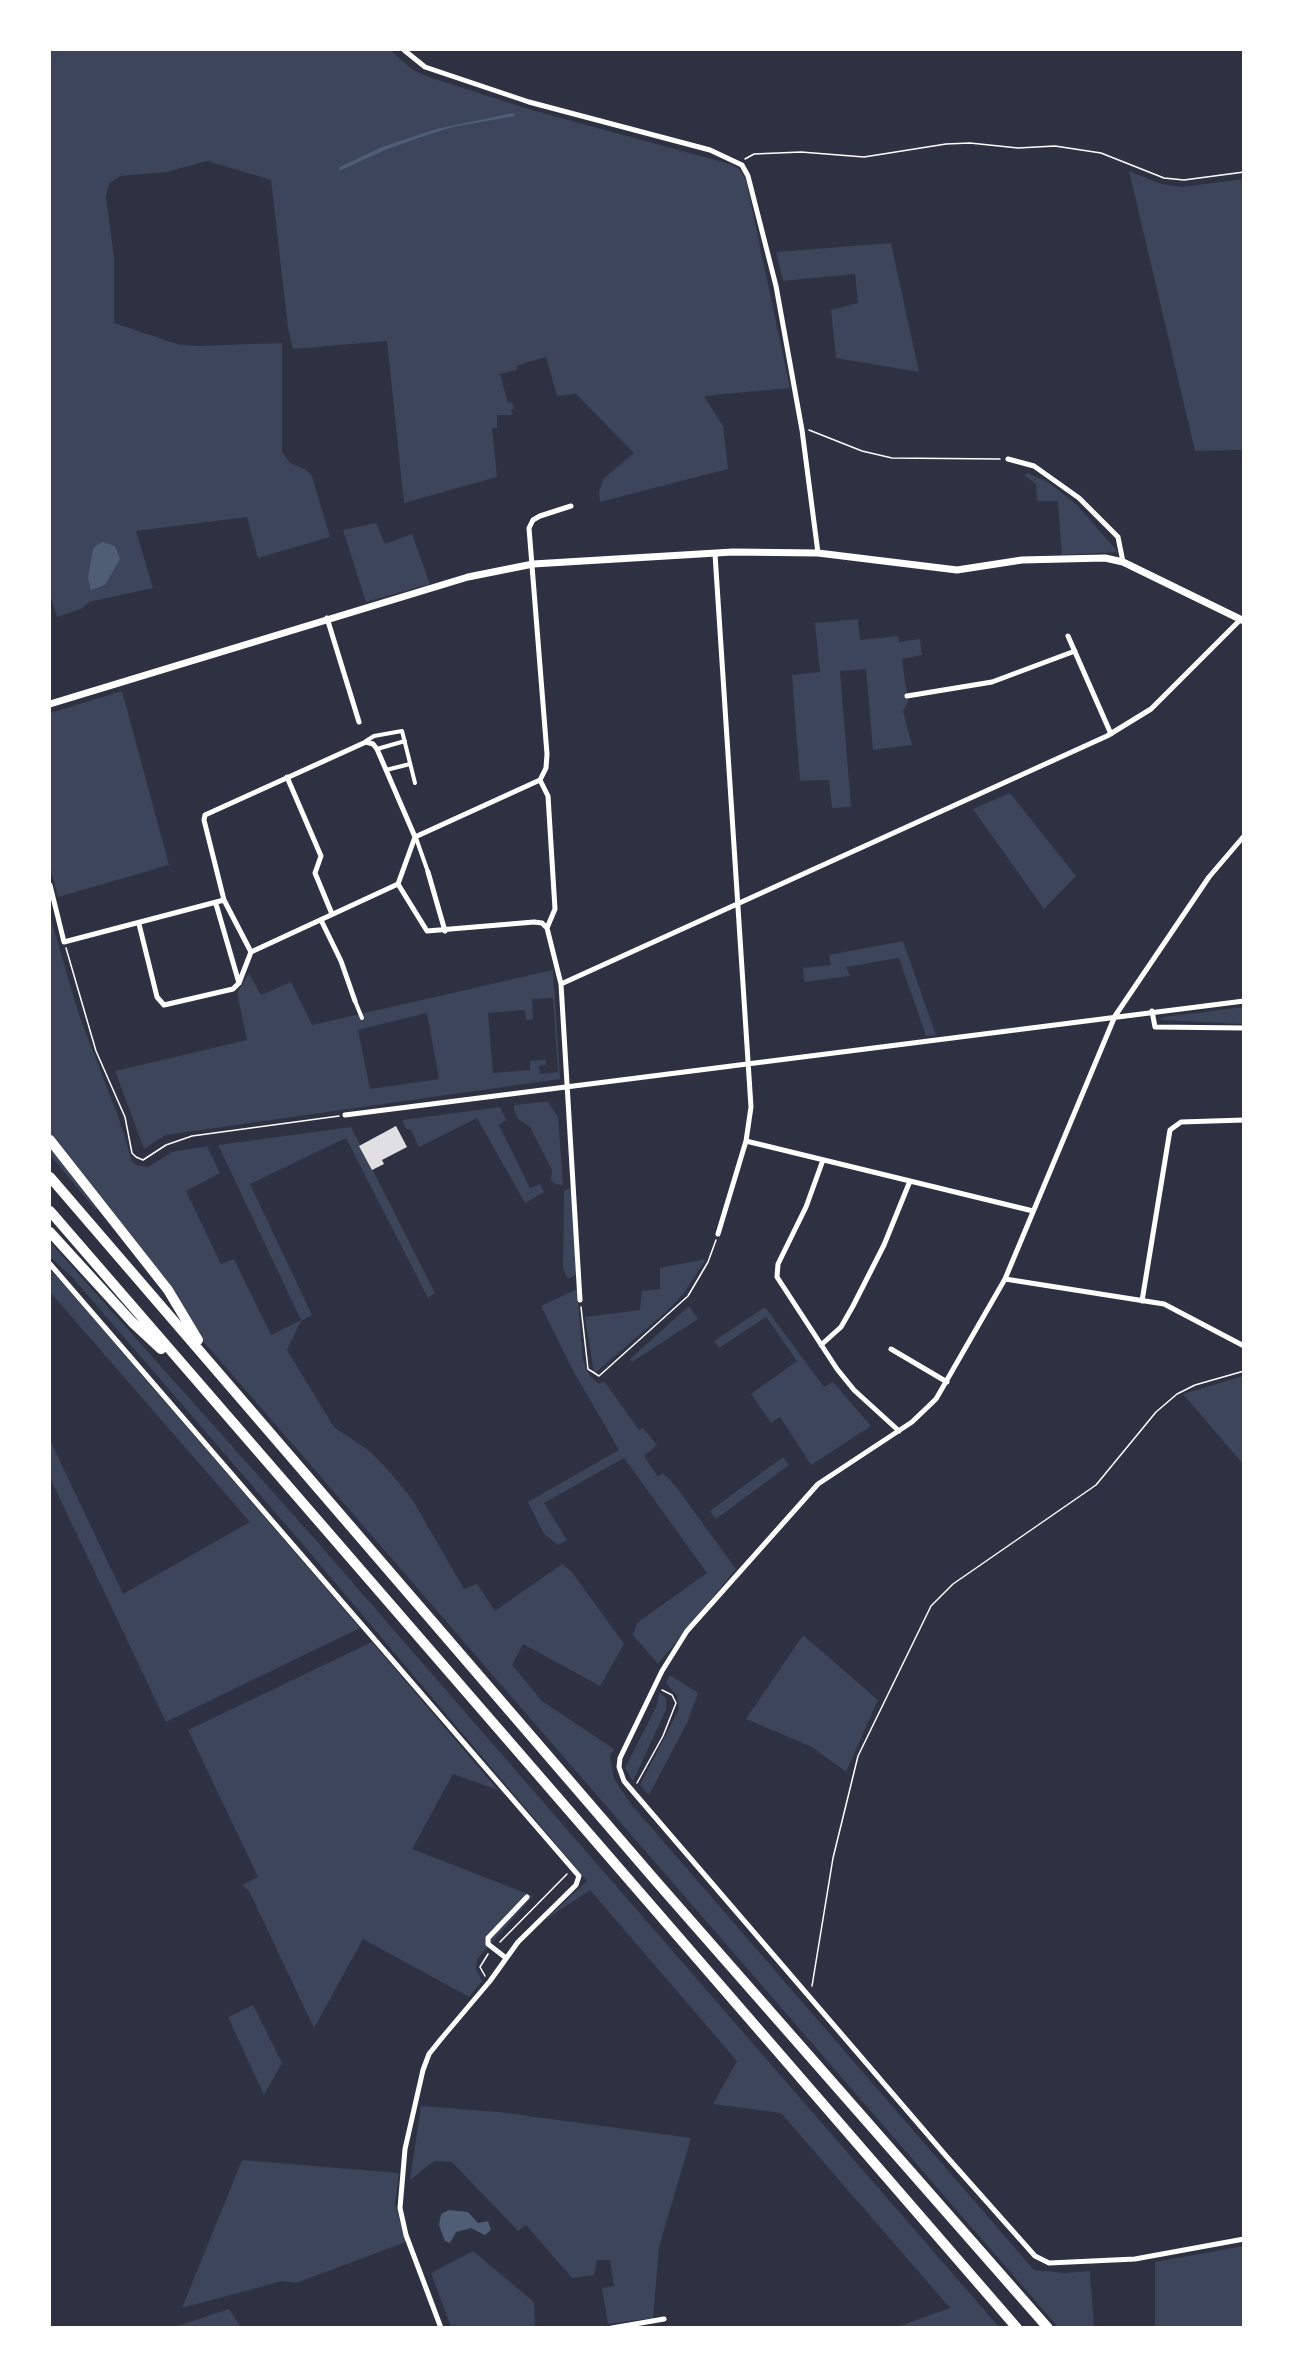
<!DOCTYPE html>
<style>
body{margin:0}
#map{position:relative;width:1293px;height:2377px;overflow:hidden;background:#2d3142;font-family:"Archivo Narrow",sans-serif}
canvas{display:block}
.frame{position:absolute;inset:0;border:51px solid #fff;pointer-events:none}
</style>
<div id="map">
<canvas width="1293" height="2377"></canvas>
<div class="frame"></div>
</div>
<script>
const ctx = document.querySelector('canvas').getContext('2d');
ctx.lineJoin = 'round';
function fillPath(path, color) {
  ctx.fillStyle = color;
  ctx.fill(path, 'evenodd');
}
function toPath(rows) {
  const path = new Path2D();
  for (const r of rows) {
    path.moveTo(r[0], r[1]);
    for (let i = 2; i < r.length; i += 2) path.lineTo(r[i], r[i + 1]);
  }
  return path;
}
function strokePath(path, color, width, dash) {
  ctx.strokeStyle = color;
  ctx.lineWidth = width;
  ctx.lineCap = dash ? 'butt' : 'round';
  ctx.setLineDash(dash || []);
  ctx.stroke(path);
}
const green = toPath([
 [50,50,390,50,413,70,429,77,535,111,730,164,739,169,746,180,790,388,704,396,723,426,728,469,600,502,599,492,604,478,634,453,576,394,557,396,546,357,522,364,516,366,517,370,500,374,508,403,512,402,514,409,511,410,512,415,497,415,497,428,492,428,497,477,404,503,387,341,293,349,288,328,271,180,207,161,167,172,120,176,109,184,106,197,114,257,114,323,180,345,200,346,282,343,282,452,290,463,305,469,312,476,330,537,258,558,247,517,136,531,153,588,89,602,81,609,57,617,50,594],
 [1129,171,1161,184,1182,187,1243,179,1243,450,1195,451],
 [891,243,907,317,919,372,836,358,831,310,858,303,855,274,783,281,776,252],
 [1027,473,1048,482,1077,505,1118,552,1062,555,1058,501,1037,501,1036,484,1025,476],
 [376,523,385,544,412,534,430,584,366,602,343,530],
 [858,619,860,640,898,636,899,642,920,639,922,655,902,659,908,702,903,711,912,745,873,750,866,669,840,671,851,807,832,808,829,780,800,781,792,675,820,672,815,623],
 [122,691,169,865,58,897,50,866,50,713],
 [1010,793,1076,876,1044,909,973,809],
 [50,916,79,1015,118,1116,132,1161,136,1165,148,1167,172,1152,207,1146,220,1173,186,1191,221,1264,234,1259,271,1335,301,1320,218,1145,351,1127,435,1293,428,1298,346,1138,250,1184,312,1315,301,1321,287,1350,334,1427,371,1452,389,1471,412,1499,464,1589,477,1584,495,1611,562,1564,572,1572,624,1644,600,1686,523,1644,512,1665,542,1701,614,1749,610,1756,614,1779,631,1804,1034,2270,1064,2273,1090,2271,1094,2327,1058,2327,197,1334,50,1136],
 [903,941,936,1035,926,1036,899,958,846,967,850,976,804,982,803,968,831,965,829,955],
 [553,970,560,1079,187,1132,166,1135,144,1149,115,1071,247,1040,237,993,249,973,261,995,291,982,312,1025],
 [553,998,558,1072,540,1074,539,1066,546,1065,546,1060,530,1061,530,1070,493,1073,488,1013,525,1010,526,1020,533,1019,532,999],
 [427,1013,439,1079,370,1089,358,1030],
 [1243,1007,1243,1024,1160,1020,1164,1017],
 [542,1102,548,1102,558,1117,563,1185,555,1184,551,1180,552,1170,530,1127,518,1119,514,1110,514,1105],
 [500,1107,506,1120,499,1125,530,1188,540,1184,544,1192,525,1203,477,1118,419,1147,411,1130,406,1129,402,1120],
 [50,1145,98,1208,96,1210,50,1155],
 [573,1187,576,1275,568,1279,563,1269,564,1191],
 [50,1242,314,1538,999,2327,897,2327,950,2308,781,2113,713,2104,737,2061,590,1890,545,1920,587,1881,305,1547,72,1277,50,1257],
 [706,1259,684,1293,666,1312,594,1374,585,1317,640,1310,642,1291,660,1289,660,1268],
 [50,1270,62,1282,360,1628,166,1722,50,1478,50,1440,123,1594,250,1522,50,1292],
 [577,1289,583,1360,590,1376,599,1384,604,1381,639,1430,643,1428,657,1445,644,1456,658,1477,663,1473,674,1484,736,1569,658,1664,633,1635,637,1623,707,1573,624,1458,544,1503,567,1540,558,1545,544,1534,528,1502,619,1450,571,1367,541,1306],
 [689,1306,698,1319,632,1362,630,1359],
 [765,1307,824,1387,833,1382,871,1426,811,1465,780,1417,771,1423,751,1394,797,1361,766,1317,719,1348,714,1341],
 [1243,1376,1244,1376,1243,1464,1183,1394],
 [783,1457,789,1465,716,1519,710,1511],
 [803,1635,878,1700,846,1772,812,1747,746,1719],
 [372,1642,498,1790,453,1774,412,1849,533,1896,477,1959,476,1969,482,1981,469,1997,363,1939,314,2028,249,1891,242,1885,258,1877,188,1730],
 [670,1675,698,1693,687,1723,649,1795,640,1785,679,1709,677,1696,666,1683],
 [659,1692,666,1698,666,1710,633,1781,625,1768,657,1705],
 [253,2005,282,2063,264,2095,228,2017],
 [421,2106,499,2112,691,2138,659,2247,653,2318,608,2324,602,2288,614,2286,610,2260,597,2260,594,2275,572,2278,526,2225,518,2231,452,2162,434,2161,410,2180],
 [242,2160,399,2173,395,2204,406,2242,296,2283,282,2281,182,2308],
 [1243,2246,1243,2327,1155,2327,1155,2262],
 [473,2251,534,2302,535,2327,451,2327,431,2273],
 [229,2309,241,2327,174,2327]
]);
const water = toPath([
 [513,113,515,116,453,127,427,135,385,150,339,171,340,167,382,147,436,129],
 [103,542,115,546,120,559,105,585,91,590,88,578,92,554,94,547],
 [449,2210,468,2212,478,2223,488,2221,491,2230,485,2235,471,2228,456,2232,450,2243,445,2241,439,2225,441,2214]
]);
const building = toPath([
 [396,1126,407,1147,382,1160,384,1164,372,1170,359,1146]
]);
const path = toPath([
 [745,159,754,154,801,152,864,157,946,144,970,143,1018,148,1055,146,1101,153,1164,178,1184,180,1244,172],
 [809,430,862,451,892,458,1000,459],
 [66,948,96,1051,125,1117,132,1153,136,1157,143,1160,166,1145,192,1136,339,1116],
 [581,1307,588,1369,599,1376,688,1296,708,1262,716,1240],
 [637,1783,663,1736,676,1703,672,1695,662,1690],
 [500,1942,567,1874],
 [485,1976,480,1967,488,1954],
 [812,1986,833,1858,858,1756,931,1606,953,1584,1096,1485,1156,1412,1177,1394,1195,1385,1244,1371]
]);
const pedestrian = toPath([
 [366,741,374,736,402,731,415,783],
 [377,749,405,741],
 [386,770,410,764],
 [416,838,428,872],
 [355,1001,362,1018]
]);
const minor = toPath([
 [404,50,425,67,529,102,710,150,742,165,748,176,776,286,802,430,818,553],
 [1008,459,1034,466,1079,498,1118,537,1123,562],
 [571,506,540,516,533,520,529,528,547,754,546,768,540,780,548,796,555,909,547,928,561,984,580,1300],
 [715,554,751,1107,746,1141,718,1234],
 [327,618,359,722],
 [1068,636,1111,734],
 [907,696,992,682,1075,651],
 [287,777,321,856,315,873,332,914],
 [540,780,415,837,398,884,427,931,534,922,542,923,547,928],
 [1244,836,1209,877,1115,1016,1005,1279,936,1399,912,1422,818,1484,687,1631,662,1671,620,1758,619,1767,624,1781,947,2157,1035,2256,1049,2263,1135,2259,1244,2239],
 [428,872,445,931],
 [50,885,64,942,224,900,251,952,398,884],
 [224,900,204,820,205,815,366,742,373,744,377,749,415,837],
 [216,904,239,983],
 [321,920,341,961,355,1001],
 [139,924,157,997,164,1005,233,989,239,983,251,952],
 [561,984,1107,736,1151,709,1240,620],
 [1152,1011,1155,1027,1244,1028],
 [345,1115,1244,1001],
 [746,1141,1033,1211],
 [823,1160,806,1207,778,1264,777,1277,837,1369,854,1390,899,1431],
 [50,1264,579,1876,576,1885,518,1942,490,1981,441,2039,429,2054,423,2070,405,2149,400,2208,406,2235,441,2328],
 [1005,1279,1164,1304,1244,1346],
 [1142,1301,1170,1130,1181,1122,1244,1120],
 [821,1345,841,1327,853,1306,884,1245,910,1181],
 [891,1349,947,1382],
 [506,1958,488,1944,488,1938,527,1897],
 [612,2328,664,2319]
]);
const tertiary = toPath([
 [50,704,468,577,533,564,733,552,818,553,957,570,1022,560,1105,558,1123,562,1244,621]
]);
const motorway = toPath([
 [50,1140,168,1290,198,1340],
 [50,1177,655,1880,1048,2328],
 [50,1211,1017,2328],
 [50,1232,132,1322,161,1349]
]);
fillPath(green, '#3c4559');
fillPath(water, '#4f5d75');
fillPath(building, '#e0e0e3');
strokePath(path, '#fff', 1.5);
strokePath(pedestrian, '#fff', 4);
strokePath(minor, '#fff', 5);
strokePath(tertiary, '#fff', 7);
strokePath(motorway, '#fff', 10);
</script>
